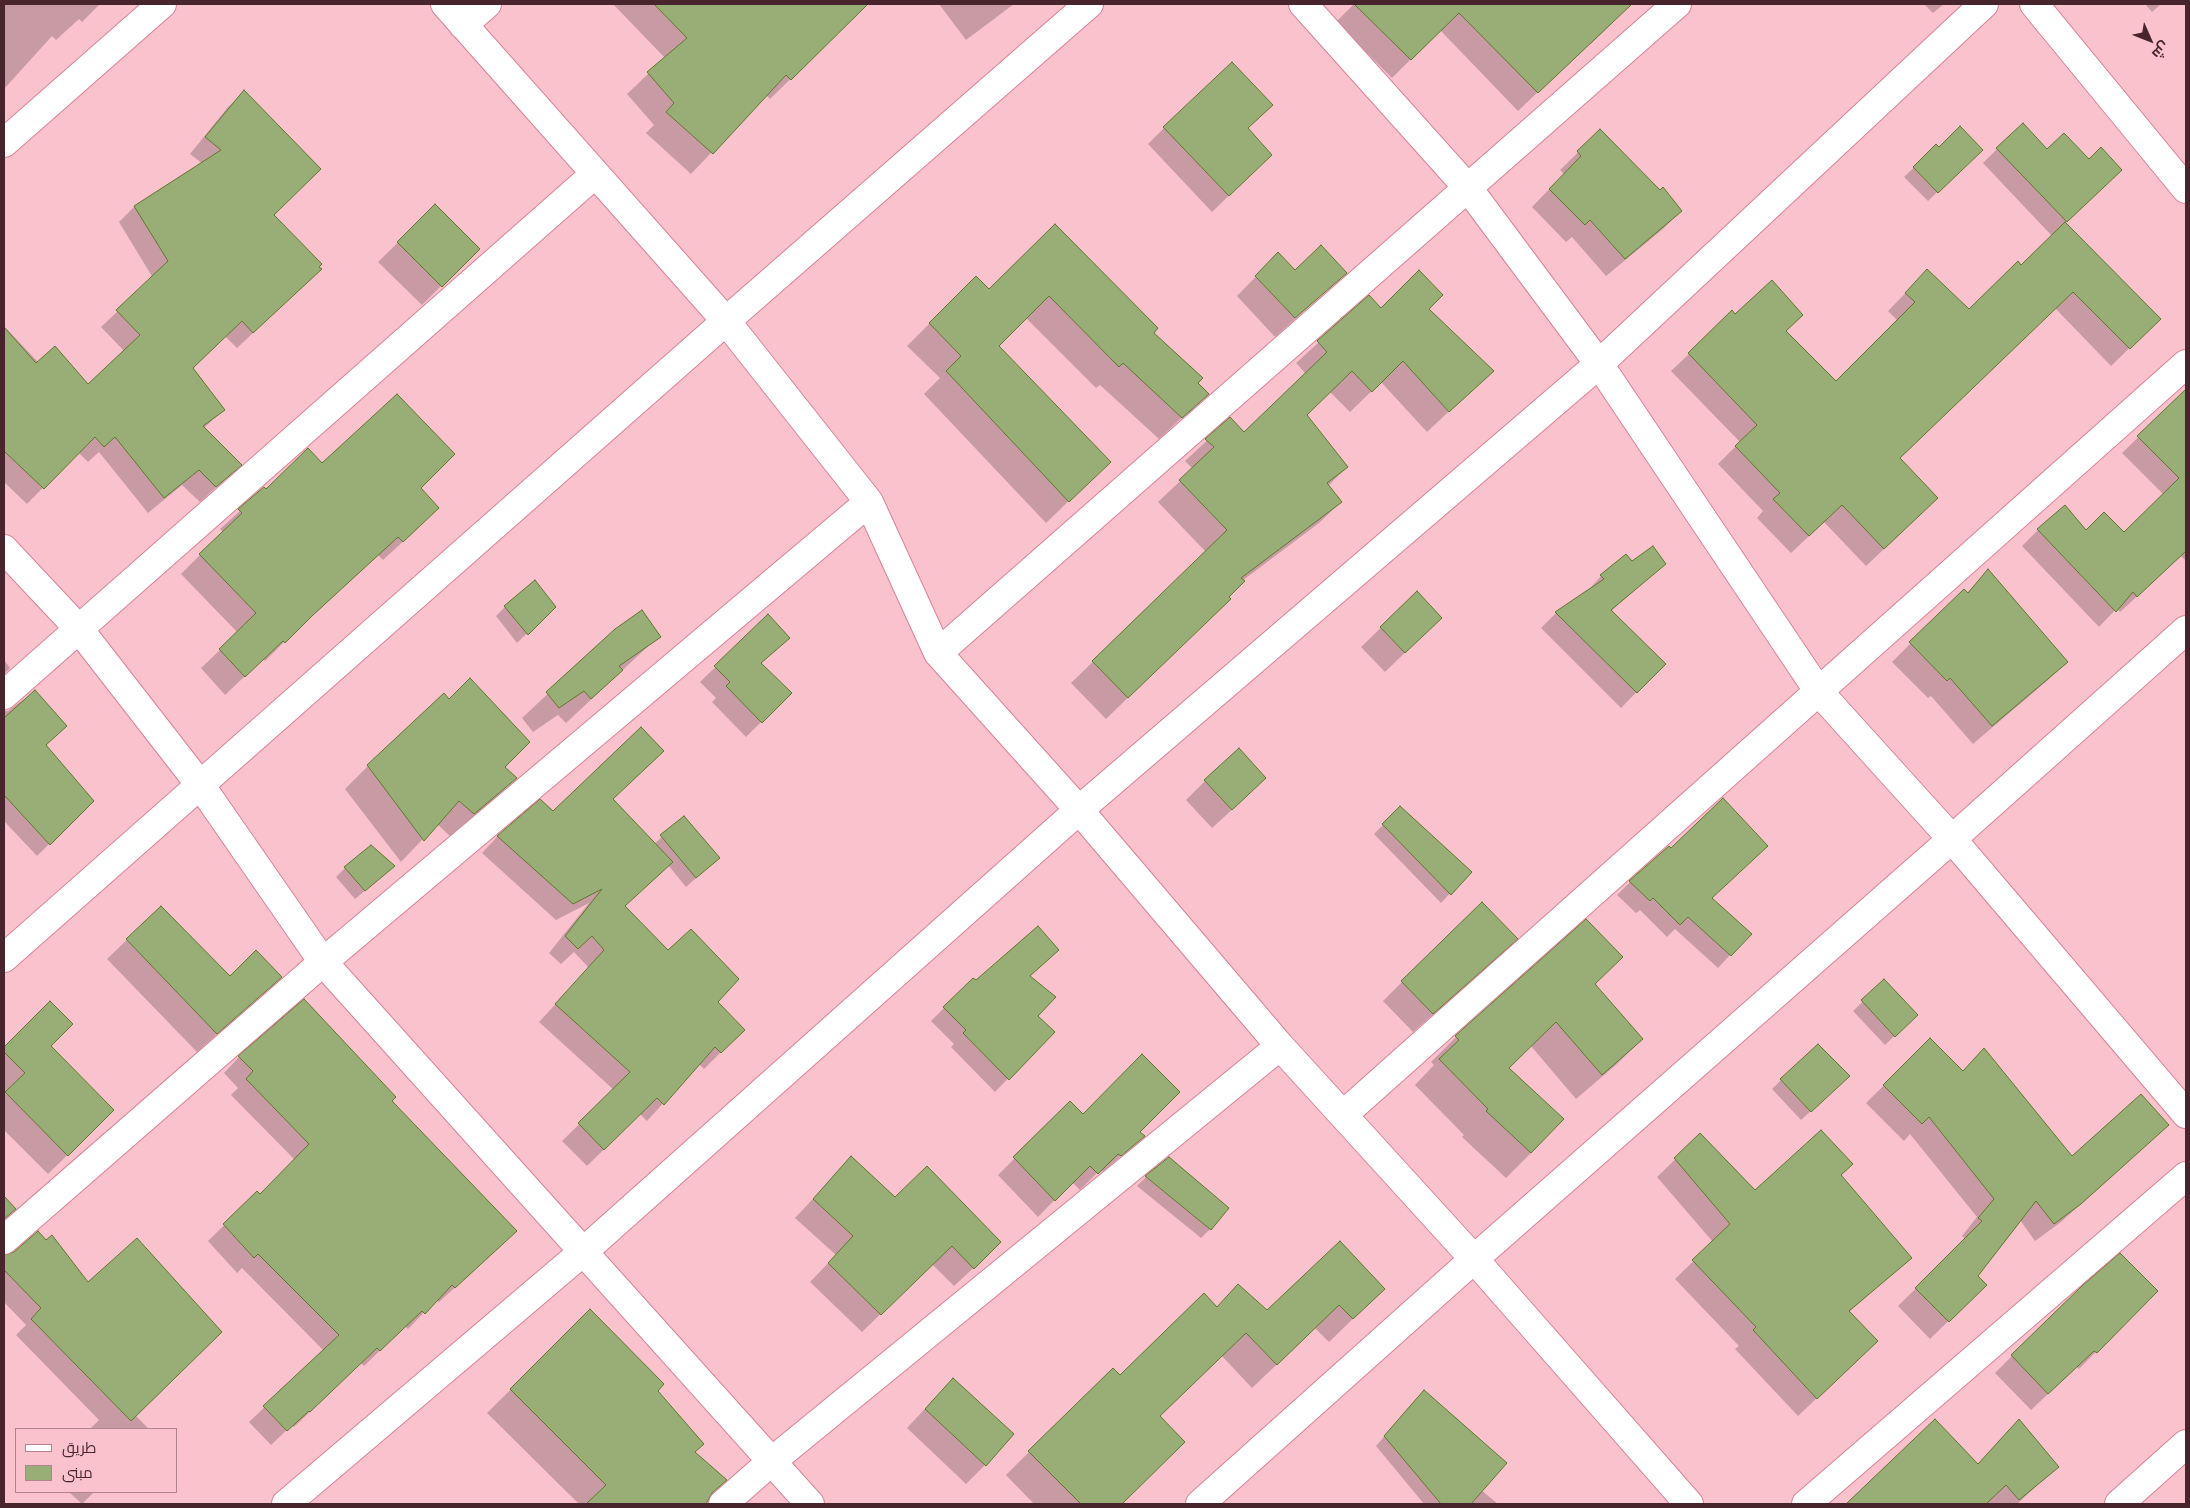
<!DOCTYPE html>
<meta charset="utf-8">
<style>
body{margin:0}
#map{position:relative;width:2190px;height:1508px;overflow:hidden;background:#fac2cd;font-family:"Golos Text",Cairo,sans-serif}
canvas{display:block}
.frame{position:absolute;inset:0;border:5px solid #48252d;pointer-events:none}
.legend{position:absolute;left:15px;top:1428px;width:162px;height:65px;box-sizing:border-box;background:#fac2cd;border:1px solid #b3838d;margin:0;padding:6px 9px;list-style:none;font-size:15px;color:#48252d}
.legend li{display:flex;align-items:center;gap:10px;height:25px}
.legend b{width:25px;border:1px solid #b3838d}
.north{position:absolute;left:2125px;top:15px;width:50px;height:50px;-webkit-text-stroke:4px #fac2cd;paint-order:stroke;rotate:134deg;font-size:14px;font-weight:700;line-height:20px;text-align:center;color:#48252d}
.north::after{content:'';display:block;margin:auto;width:18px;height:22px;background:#48252d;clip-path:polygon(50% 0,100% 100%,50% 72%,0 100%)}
</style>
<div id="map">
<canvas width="2190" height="1508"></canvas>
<div class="frame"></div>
<ul class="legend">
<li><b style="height:6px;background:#fff"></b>طريق</li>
<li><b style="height:14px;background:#98ae76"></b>مبنى</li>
</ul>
<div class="north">ش</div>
</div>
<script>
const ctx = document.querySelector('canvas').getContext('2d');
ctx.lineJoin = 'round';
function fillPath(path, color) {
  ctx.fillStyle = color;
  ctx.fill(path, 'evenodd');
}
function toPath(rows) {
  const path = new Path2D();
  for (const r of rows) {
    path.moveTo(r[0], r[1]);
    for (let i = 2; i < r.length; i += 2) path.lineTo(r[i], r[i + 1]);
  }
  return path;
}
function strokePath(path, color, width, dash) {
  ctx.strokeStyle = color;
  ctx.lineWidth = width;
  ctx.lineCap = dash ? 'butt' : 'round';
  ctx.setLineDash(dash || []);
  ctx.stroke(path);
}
const shadow = toPath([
 [4,4,100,4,82,22,79,19,56,40,52,36,4,89],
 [613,4,867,4,770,99,766,95,691,174,646,133,654,125,627,94,665,58],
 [939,4,1014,4,966,40],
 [1354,4,1631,4,1591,44,1590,42,1518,111,1440,30,1392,78,1336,22],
 [1924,4,1944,4,1933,13],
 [2145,4,2161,4,2152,12],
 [244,92,273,215,304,285,237,348,225,336,192,368,223,410,204,428,240,465,200,502,182,485,148,513,99,452,88,462,78,452,27,504,4,482,4,326,38,362,88,386,124,351,101,327,153,278,119,222,134,207,203,164,190,154,228,107],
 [1164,128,1247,128,1254,171,1212,212,1148,144],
 [1600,131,1681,211,1663,229,1606,276,1572,237,1566,242,1532,207,1564,174,1560,170],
 [1936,146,1939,148,1981,150,1928,201,1904,177],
 [1997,149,2047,150,2106,185,2065,223,2159,319,2111,366,2055,308,1899,458,1919,516,1866,566,1824,522,1791,553,1757,518,1763,511,1718,464,1740,442,1671,371,1689,354,1735,315,1785,332,1836,382,1898,321,1888,311,1927,271,1970,310,2021,266,2052,236,1983,163],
 [435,206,478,249,422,305,378,262],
 [1055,225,1207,394,1159,439,1100,385,1096,388,1026,318,997,346,1109,462,1046,523,924,394,940,378,907,346,976,277,989,291],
 [1278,254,1294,272,1346,273,1275,337,1237,296],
 [1369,297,1381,310,1428,309,1492,371,1427,432,1381,382,1350,412,1330,392,1306,415,1347,467,1328,486,1341,502,1319,523,1242,581,1208,620,1106,719,1071,683,1206,552,1158,502,1193,469,1185,461,1230,419,1244,434,1306,374,1296,363],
 [2186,391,2186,559,2185,560,2181,556,2120,612,2117,608,2099,627,2022,546,2038,530,2124,534,2164,495,2122,453],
 [322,465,420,488,419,527,383,560,378,555,296,630,265,661,263,659,225,695,201,668,238,633,181,574,223,532,220,529,264,489,266,491],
 [1631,562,1664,564,1611,611,1664,664,1621,708,1541,628,1556,613,1586,593,1601,576],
 [1988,571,2066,661,2048,680,1973,744,1931,696,1928,698,1892,662,1964,590,1967,593],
 [1417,593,1421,637,1385,672,1361,647],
 [505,607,554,607,517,643,496,616],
 [768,616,773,652,760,664,790,693,746,737,712,702,716,698,700,682],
 [616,630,659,636,566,723,558,715,533,732,522,718],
 [4,660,10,668,4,674],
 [34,692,45,746,92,801,37,856,4,821,4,711,8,711],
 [368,766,503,767,515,778,492,801,450,836,437,824,401,862,345,789],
 [1205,781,1246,797,1212,828,1186,800],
 [612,799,654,844,683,818,718,858,686,887,668,865,624,907,743,1030,704,1069,699,1064,647,1121,640,1114,587,1166,562,1141,614,1090,539,1022,589,968,574,952,561,964,549,953,589,903,556,920,482,853,498,836,553,813],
 [1400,808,1470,872,1441,903,1374,834],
 [345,868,384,875,355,899,336,877],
 [1630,882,1711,898,1730,955,1718,968,1675,929,1667,937,1640,910,1636,913,1617,895],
 [161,907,230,977,281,977,197,1052,107,959],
 [1586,921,1594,984,1642,1039,1617,1064,1576,1099,1531,1046,1507,1068,1531,1153,1506,1178,1462,1137,1464,1135,1415,1085,1434,1065,1431,1062,1456,1037],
 [1058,950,1029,976,1036,1016,1053,1032,995,1092,951,1047,954,1044,931,1021,973,979,976,982],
 [1497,958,1413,1032,1383,1001,1402,982],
 [1884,981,1916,1015,1885,1045,1853,1011],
 [50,1003,49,1046,93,1130,48,1174,4,1130,4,1095,6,1093,4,1090,4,1048],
 [1930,1040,1962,1072,2072,1158,2149,1142,2061,1222,2035,1241,2020,1220,1977,1276,1985,1285,1930,1339,1898,1306,1966,1239,1962,1236,1977,1217,1910,1134,1904,1141,1866,1103],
 [239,1057,390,1101,500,1247,439,1302,436,1300,408,1329,405,1326,364,1366,361,1363,294,1427,292,1425,271,1445,249,1422,324,1351,242,1268,237,1273,208,1241,257,1193,260,1195,295,1160,231,1095,238,1088,224,1073],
 [1781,1080,1839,1085,1801,1120,1772,1089],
 [1070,1103,1082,1115,1143,1136,1103,1172,1100,1170,1080,1190,1072,1182,1038,1217,998,1175],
 [1700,1135,1755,1192,1840,1176,1910,1258,1849,1312,1858,1359,1798,1416,1735,1349,1739,1346,1675,1279,1713,1242,1657,1177],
 [851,1158,895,1198,981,1261,954,1286,932,1264,862,1332,810,1282,836,1255,795,1218],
 [1146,1177,1210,1229,1201,1238,1137,1186],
 [1340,1242,1360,1312,1329,1342,1315,1328,1252,1388,1221,1355,1158,1416,1183,1442,1120,1504,1034,1504,1006,1475,1029,1452,1120,1377,1216,1308,1238,1286,1267,1312],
 [4,1256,7,1257,135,1415,149,1429,90,1429,99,1420,16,1335,26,1325,4,1302],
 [2156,1291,2079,1369,2077,1367,2031,1410,1995,1373,2012,1356],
 [590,1311,656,1391,694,1452,710,1495,704,1504,579,1504,487,1413],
 [934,1399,985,1465,966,1484,907,1428],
 [1415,1401,1481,1490,1498,1504,1424,1504,1376,1446],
 [2019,1421,2057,1467,2017,1504,1849,1504,1862,1491,1977,1465],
 [69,1492,94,1492,82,1504]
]);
const building = toPath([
 [654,4,868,4,791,80,786,75,713,154,666,112,674,103,647,72,687,38,654,4],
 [1354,4,1632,4,1538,93,1459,13,1411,60,1354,4],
 [1232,62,1273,105,1248,128,1272,155,1229,196,1163,127,1232,62],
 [244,90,321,169,274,215,322,264,319,267,322,269,253,333,242,321,193,368,225,410,203,426,242,465,216,487,199,470,164,498,115,437,104,447,95,437,44,489,4,451,4,327,36,363,55,346,88,384,140,335,116,310,168,261,134,206,221,150,205,137,244,90],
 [2023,123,2047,149,2064,133,2089,159,2101,147,2122,170,2067,222,1996,148,2023,123],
 [1960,126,1983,150,1938,193,1913,167,1936,144,1939,147,1960,126],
 [1600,129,1660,190,1663,187,1682,211,1625,259,1590,220,1585,225,1549,189,1581,156,1577,151,1600,129],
 [435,204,480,249,442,287,397,242,435,204],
 [2065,222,2161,319,2130,349,2073,292,1900,458,1938,498,1884,549,1842,505,1809,536,1773,499,1780,493,1735,446,1757,425,1688,353,1732,310,1735,314,1772,280,1803,315,1786,331,1836,381,1915,302,1905,293,1927,269,1969,309,2018,261,2021,265,2065,222],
 [1055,224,1158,328,1154,333,1203,378,1198,383,1209,394,1182,418,1123,363,1119,367,1049,296,999,346,1111,462,1069,502,946,371,961,356,929,323,976,276,989,289,1055,224],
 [1321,245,1347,273,1295,318,1255,276,1278,252,1295,270,1321,245],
 [1419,270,1443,295,1429,309,1494,371,1449,412,1403,361,1372,392,1352,371,1307,415,1348,467,1327,483,1342,502,1241,578,1245,581,1229,597,1231,599,1128,698,1092,661,1227,530,1179,480,1214,447,1205,439,1230,417,1244,432,1327,352,1317,341,1369,295,1381,308,1419,270],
 [2186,389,2186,551,2137,597,2133,592,2116,612,2037,529,2065,505,2086,530,2104,512,2124,532,2179,478,2137,436,2186,389],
 [397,394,455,454,421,488,439,508,403,542,398,537,312,616,285,643,283,641,245,677,219,649,256,613,199,554,242,513,238,509,264,487,266,489,308,448,322,463,397,394],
 [1653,546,1666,564,1611,610,1666,664,1637,693,1555,612,1604,579,1600,575,1626,554,1632,561,1653,546],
 [1988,569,2068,662,1992,726,1950,678,1947,681,1909,642,1964,589,1968,593,1988,569],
 [535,580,556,607,528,635,504,606,535,580],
 [1417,591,1442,618,1405,653,1380,627,1417,591],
 [642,610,661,637,619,666,623,670,591,699,584,691,559,708,546,692,615,629,642,610],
 [768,614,790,638,761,663,792,693,762,723,726,686,730,682,714,666,768,614],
 [470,678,530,742,505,767,517,778,474,814,459,801,424,841,367,765,444,693,449,699,470,678],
 [35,690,67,726,46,745,94,801,50,845,4,795,4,718,35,690],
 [641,727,664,751,613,799,673,862,625,906,668,950,691,929,739,979,718,1002,745,1030,721,1053,715,1047,664,1105,657,1098,604,1150,578,1123,630,1072,555,1004,604,950,592,936,578,949,565,936,602,889,573,904,497,836,540,799,553,811,641,727],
 [1239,748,1266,778,1232,810,1204,780,1239,748],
 [1723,798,1768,846,1712,898,1752,934,1731,956,1688,917,1680,925,1653,898,1650,901,1629,881,1669,846,1671,848,1723,798],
 [1400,806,1472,872,1451,895,1382,824,1400,806],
 [684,816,720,858,696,878,660,835,684,816],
 [371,845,395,866,365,891,344,867,371,845],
 [1482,902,1518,939,1433,1014,1401,981,1482,902],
 [161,906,230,976,256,950,282,977,217,1034,126,939,161,906],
 [1586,919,1623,957,1595,984,1643,1039,1602,1075,1556,1022,1509,1068,1564,1119,1531,1153,1486,1111,1488,1109,1439,1059,1459,1040,1455,1036,1586,919],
 [1038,926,1059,950,1030,976,1056,997,1038,1016,1055,1032,1009,1080,963,1033,966,1030,943,1007,973,978,976,980,1038,926],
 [1884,979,1918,1015,1895,1037,1861,1000,1884,979],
 [304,999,396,1097,392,1101,517,1231,455,1288,452,1285,425,1314,422,1311,380,1351,377,1348,310,1412,309,1411,287,1431,263,1406,339,1335,258,1254,254,1258,223,1224,257,1191,260,1194,309,1144,246,1079,253,1071,238,1056,304,999],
 [50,1001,73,1024,51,1046,114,1110,68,1156,5,1092,25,1073,4,1052,4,1047,50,1001],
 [1930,1038,1963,1071,1984,1048,2072,1156,2141,1094,2169,1125,2081,1204,2054,1224,2036,1201,1978,1276,1987,1285,1949,1322,1915,1288,1982,1221,1978,1218,1994,1199,1929,1117,1922,1124,1883,1085,1930,1038],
 [1818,1044,1850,1076,1811,1112,1780,1079,1818,1044],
 [1142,1054,1180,1092,1140,1132,1145,1136,1121,1156,1118,1154,1098,1174,1090,1166,1055,1201,1013,1157,1070,1101,1083,1114,1142,1054],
 [1821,1130,1853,1164,1841,1175,1912,1258,1849,1311,1878,1341,1817,1399,1753,1330,1756,1327,1692,1260,1730,1224,1674,1158,1700,1133,1755,1190,1821,1130],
 [851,1156,895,1197,927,1166,1001,1242,974,1269,952,1246,881,1315,828,1263,853,1236,813,1199,851,1156],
 [1169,1157,1229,1208,1211,1230,1145,1176,1169,1157],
 [4,1196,16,1209,4,1219,4,1196],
 [38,1231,46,1240,52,1235,88,1282,137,1238,222,1332,131,1421,31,1319,41,1308,4,1270,4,1255,14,1252,38,1231],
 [1340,1241,1385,1289,1353,1319,1339,1305,1277,1365,1246,1333,1160,1416,1185,1442,1122,1504,1081,1504,1028,1451,1113,1368,1120,1375,1204,1293,1217,1307,1238,1284,1267,1310,1340,1241],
 [2120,1253,2158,1291,2097,1353,2094,1351,2048,1394,2011,1355,2084,1284,2120,1253],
 [590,1309,664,1384,658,1391,704,1444,695,1452,727,1480,712,1493,706,1504,586,1504,606,1485,510,1389,590,1309],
 [953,1378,1014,1434,986,1466,925,1409,953,1378],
 [1424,1390,1507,1463,1471,1504,1441,1504,1384,1436,1424,1390],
 [1935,1419,1978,1464,2019,1419,2059,1467,2019,1500,2006,1485,1986,1504,1846,1504,1935,1419]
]);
const minor = toPath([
 [445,4,726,321,869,502,938,653,1079,810,1280,1046,1474,1259,1689,1504],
 [1303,4,1468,188,1599,364,1819,692,1952,839,2186,1114],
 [2034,4,2186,189],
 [463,25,487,4],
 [4,143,162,4],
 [4,549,79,629,201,786,323,962,810,1504],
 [938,653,1677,4],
 [4,695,595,174],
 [4,958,726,321,1089,4],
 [1343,1115,2186,364],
 [4,1240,323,962,869,502],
 [286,1504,584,1251,1079,810,1599,364,1984,4],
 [723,1504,772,1461,1280,1046],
 [1200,1504,1474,1259,1952,839,2186,630],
 [1806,1504,2186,1176],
 [2119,1504,2186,1444]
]);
fillPath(shadow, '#0003');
fillPath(building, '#98ae76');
strokePath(building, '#5d7729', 1);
strokePath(minor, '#da8296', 30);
strokePath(minor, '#fff', 28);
</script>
